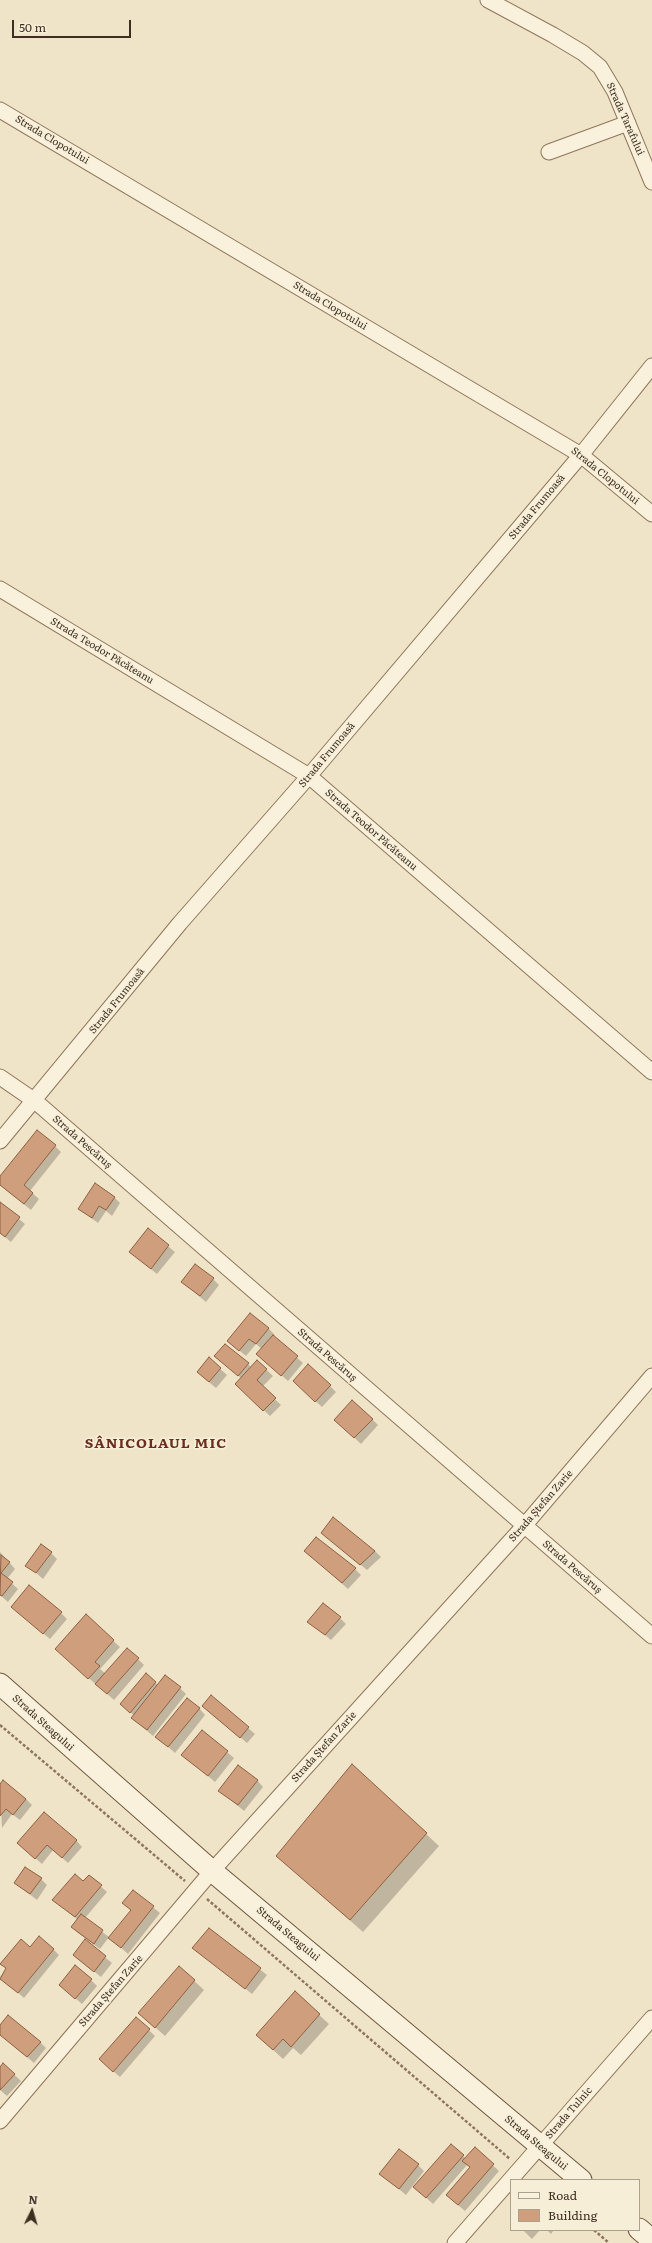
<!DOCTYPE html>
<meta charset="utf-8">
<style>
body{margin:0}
#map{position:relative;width:652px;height:2243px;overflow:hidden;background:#f0e4c8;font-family:Literata,serif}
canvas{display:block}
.legend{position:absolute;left:510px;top:2179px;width:130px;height:52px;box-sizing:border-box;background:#f7eed8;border:1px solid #ada18e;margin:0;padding:5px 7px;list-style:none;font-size:12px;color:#3d2e20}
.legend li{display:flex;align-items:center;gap:8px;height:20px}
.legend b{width:20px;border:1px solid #ada18e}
.north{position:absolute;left:12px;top:2191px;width:40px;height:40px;-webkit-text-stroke:3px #f7eed8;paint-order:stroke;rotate:5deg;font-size:11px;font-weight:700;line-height:16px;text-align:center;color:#3d2e20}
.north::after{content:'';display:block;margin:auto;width:14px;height:18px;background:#3d2e20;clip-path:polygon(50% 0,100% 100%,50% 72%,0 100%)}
.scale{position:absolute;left:12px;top:20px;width:119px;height:18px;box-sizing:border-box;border:2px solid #3d2e20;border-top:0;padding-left:5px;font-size:12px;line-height:14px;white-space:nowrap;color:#3d2e20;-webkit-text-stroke:3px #f7eed8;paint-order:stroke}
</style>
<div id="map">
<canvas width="652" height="2243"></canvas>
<ul class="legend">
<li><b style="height:5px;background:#faf1dc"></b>Road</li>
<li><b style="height:11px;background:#cf9f7d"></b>Building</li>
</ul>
<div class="north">N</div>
<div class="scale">50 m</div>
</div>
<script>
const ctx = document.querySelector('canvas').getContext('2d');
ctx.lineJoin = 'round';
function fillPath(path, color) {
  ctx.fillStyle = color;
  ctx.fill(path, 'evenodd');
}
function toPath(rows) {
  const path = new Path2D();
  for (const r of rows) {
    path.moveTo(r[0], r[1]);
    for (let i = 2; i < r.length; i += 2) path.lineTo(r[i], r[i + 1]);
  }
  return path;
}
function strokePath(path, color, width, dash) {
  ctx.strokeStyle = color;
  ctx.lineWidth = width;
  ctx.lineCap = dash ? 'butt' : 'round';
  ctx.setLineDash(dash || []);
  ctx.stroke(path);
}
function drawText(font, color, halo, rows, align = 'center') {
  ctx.font = font + ' Literata,serif';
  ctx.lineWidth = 3.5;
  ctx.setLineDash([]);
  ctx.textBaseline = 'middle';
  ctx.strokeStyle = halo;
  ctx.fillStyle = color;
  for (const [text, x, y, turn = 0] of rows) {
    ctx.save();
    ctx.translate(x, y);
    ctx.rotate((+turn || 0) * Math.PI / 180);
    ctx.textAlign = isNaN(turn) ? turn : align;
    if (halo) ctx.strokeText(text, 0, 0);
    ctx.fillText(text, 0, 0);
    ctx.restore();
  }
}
const shadow = toPath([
 [55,1146,61,1152,30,1191,39,1199,31,1210,0,1185,0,1178],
 [114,1197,120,1203,112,1216,106,1211,98,1223,79,1209],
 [0,1203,25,1224,11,1242,0,1233],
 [148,1230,175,1252,157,1274,137,1258],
 [213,1279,219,1285,206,1302,182,1282],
 [251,1314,269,1329,275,1335,273,1337,303,1363,288,1381,264,1360,262,1349,256,1344,246,1356,235,1347],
 [209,1359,227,1375,216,1388,204,1378],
 [257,1361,273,1376,262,1387,281,1405,270,1416,242,1390,241,1378,222,1362,248,1364,251,1367],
 [330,1386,336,1392,322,1407,300,1387],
 [372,1419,378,1425,361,1444,342,1426],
 [322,1533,375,1551,381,1557,367,1570],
 [305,1551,355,1569,361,1575,348,1589],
 [0,1552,15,1569,7,1579,18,1589,8,1602,0,1595],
 [51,1553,57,1559,43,1579,27,1565],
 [18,1613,61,1613,67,1619,50,1639],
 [86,1616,120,1647,100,1669,106,1674,138,1659,144,1665,114,1700,62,1655],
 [340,1618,346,1624,331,1640,309,1622],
 [146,1675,158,1685,180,1688,186,1694,153,1736,139,1724,133,1718,135,1716,127,1710],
 [211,1696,255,1734,247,1743,210,1712],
 [199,1708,205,1715,175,1753,157,1737],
 [202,1731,234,1758,215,1782,183,1755],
 [352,1765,439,1846,363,1932,277,1856],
 [257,1780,263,1787,244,1811,220,1791],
 [0,1786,26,1799,32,1805,20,1820,12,1814,2,1828],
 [76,1840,82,1847,68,1863,53,1850,42,1864,18,1843],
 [89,1876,107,1892,85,1918,110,1938,132,1911,133,1891,160,1913,128,1954,109,1937,100,1949,78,1933,72,1927,78,1920,54,1900,83,1883],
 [41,1879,47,1885,37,1900,15,1883],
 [209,1929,267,1975,252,1994,194,1948],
 [85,1941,112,1963,101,1977,74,1955],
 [30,1948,53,1949,59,1955,24,1998,0,1977,7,1969,2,1964],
 [179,1967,204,1990,165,2036,139,2013],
 [91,1980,97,1986,82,2004,60,1985],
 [295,1993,329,2024,301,2055,293,2048,283,2059,257,2035],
 [136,2018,155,2036,120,2077,106,2065],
 [0,2027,40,2042,46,2048,34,2063,0,2034],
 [4,2065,21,2081,7,2096,0,2090,0,2069],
 [451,2146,466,2159,475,2149,499,2171,465,2211,453,2201,471,2168,467,2165,433,2204,421,2193],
 [418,2165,424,2171,406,2195,381,2174],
 [523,2230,540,2230,532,2239],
 [547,2230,554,2230,551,2234]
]);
const building = toPath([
 [37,1130,56,1145,24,1185,33,1193,24,1204,0,1185,0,1176,37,1130],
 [95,1183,115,1197,106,1210,99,1206,92,1218,78,1209,95,1183],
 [0,1202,20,1217,5,1237,0,1233,0,1202],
 [148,1228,169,1245,151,1269,129,1252,148,1228],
 [195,1264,214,1278,200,1296,181,1282,195,1264],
 [250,1313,269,1328,256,1344,249,1339,239,1351,227,1341,250,1313],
 [273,1335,298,1356,281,1376,256,1354,273,1335],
 [225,1344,249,1363,238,1376,214,1356,225,1344],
 [209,1357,221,1368,209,1382,197,1372,209,1357],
 [257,1360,267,1369,257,1380,276,1398,263,1411,235,1384,257,1360],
 [308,1364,331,1385,315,1402,293,1381,308,1364],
 [352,1400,373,1419,354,1438,334,1420,352,1400],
 [333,1517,375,1551,360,1565,321,1533,333,1517],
 [316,1537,356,1568,342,1583,304,1551,316,1537],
 [41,1544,52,1552,36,1573,25,1566,41,1544],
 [1,1555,10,1562,1,1573,13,1582,2,1596,0,1595,1,1555],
 [29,1585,62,1612,43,1634,11,1607,29,1585],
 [323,1603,341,1617,325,1635,307,1622,323,1603],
 [86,1614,114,1640,95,1662,100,1666,88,1679,55,1649,86,1614],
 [127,1648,139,1658,107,1694,95,1684,127,1648],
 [146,1673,156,1682,130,1713,120,1704,146,1673],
 [165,1675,181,1687,147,1730,131,1718,165,1675],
 [211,1695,249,1727,240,1738,202,1706,211,1695],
 [187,1698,200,1708,168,1747,155,1737,187,1698],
 [202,1730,228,1751,208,1776,181,1755,202,1730],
 [352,1764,427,1833,350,1920,276,1856,352,1764],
 [238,1765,258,1780,238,1805,218,1791,238,1765],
 [3,1780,26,1799,13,1815,6,1809,0,1816,0,1784,3,1780],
 [44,1812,77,1840,62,1858,47,1845,35,1859,17,1843,44,1812],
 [25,1867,42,1878,30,1894,14,1883,25,1867],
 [75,1874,83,1881,89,1875,102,1885,75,1917,52,1900,75,1874],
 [133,1890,154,1906,121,1948,108,1938,131,1910,122,1903,133,1890],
 [81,1914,103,1930,94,1944,71,1927,81,1914],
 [209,1928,261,1968,245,1989,192,1948,209,1928],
 [39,1936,54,1949,18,1993,0,1979,6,1968,0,1964,21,1939,30,1947,39,1936],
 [85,1939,106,1956,94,1972,73,1955,85,1939],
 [75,1965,92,1979,75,1999,59,1985,75,1965],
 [179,1966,195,1980,155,2028,138,2013,179,1966],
 [295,1991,320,2014,291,2047,283,2039,273,2050,256,2035,295,1991],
 [8,2015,41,2042,27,2057,0,2035,0,2025,8,2015],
 [136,2017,150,2029,113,2072,99,2059,136,2017],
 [3,2063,15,2074,0,2090,0,2067,3,2063],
 [451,2144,464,2155,426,2198,413,2187,451,2144],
 [475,2147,494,2164,458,2205,446,2195,470,2167,462,2161,475,2147],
 [399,2149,419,2164,399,2189,379,2174,399,2149]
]);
const path = toPath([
 [0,1725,185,1881],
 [207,1899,510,2159],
 [594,2230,609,2243]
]);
const street = toPath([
 [488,0,553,35,583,53,600,67,615,92,652,182],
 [0,110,581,455,652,514],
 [549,152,628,123],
 [0,589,309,776,652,1072],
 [0,1077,35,1101,652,1636],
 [0,1141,180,923,309,776,581,455,652,366],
 [0,2121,212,1871,524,1526,652,1376],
 [455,2243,652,2018]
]);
const secondary = toPath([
 [0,1684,212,1871,581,2180],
 [639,2229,652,2240]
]);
const streetNames = [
 ["Strada Tarafului",625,119,66],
 ["Strada Clopotului",52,140,31],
 ["Strada Clopotului",330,306,31],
 ["Strada Clopotului",605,476,39],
 ["Strada Frumoasă",537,507,-50],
 ["Strada Teodor Păcăteanu",102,651,31],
 ["Strada Frumoasă",327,755,-50],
 ["Strada Teodor Păcăteanu",371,830,41],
 ["Strada Frumoasă",117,1001,-51],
 ["Strada Pescăruș",82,1142,41],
 ["Strada Pescăruș",327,1355,41],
 ["Strada Ștefan Zarie",541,1506,-49],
 ["Strada Pescăruș",572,1567,41],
 ["Strada Steagului",43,1723,42],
 ["Strada Ștefan Zarie",324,1747,-48],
 ["Strada Steagului",288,1934,40],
 ["Strada Ștefan Zarie",111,1991,-49],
 ["Strada Tulnic",569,2113,-49],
 ["Strada Steagului",536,2143,40]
];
const districtNames = [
 ["SÂNICOLAUL MIC",156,1444]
];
fillPath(shadow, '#0003');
fillPath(building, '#cf9f7d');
strokePath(building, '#8d5f41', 1);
strokePath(street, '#8d765c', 17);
strokePath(secondary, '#6f573f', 23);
strokePath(path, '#8d765c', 2.5, [3, 2]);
strokePath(street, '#faf1dc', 15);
strokePath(secondary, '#faf1dc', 21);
drawText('10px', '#3d2e20', '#f7eed8', streetNames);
ctx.letterSpacing = '1px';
drawText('bold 14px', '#6b2e1e', '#f7eed8', districtNames);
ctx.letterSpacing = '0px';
</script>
